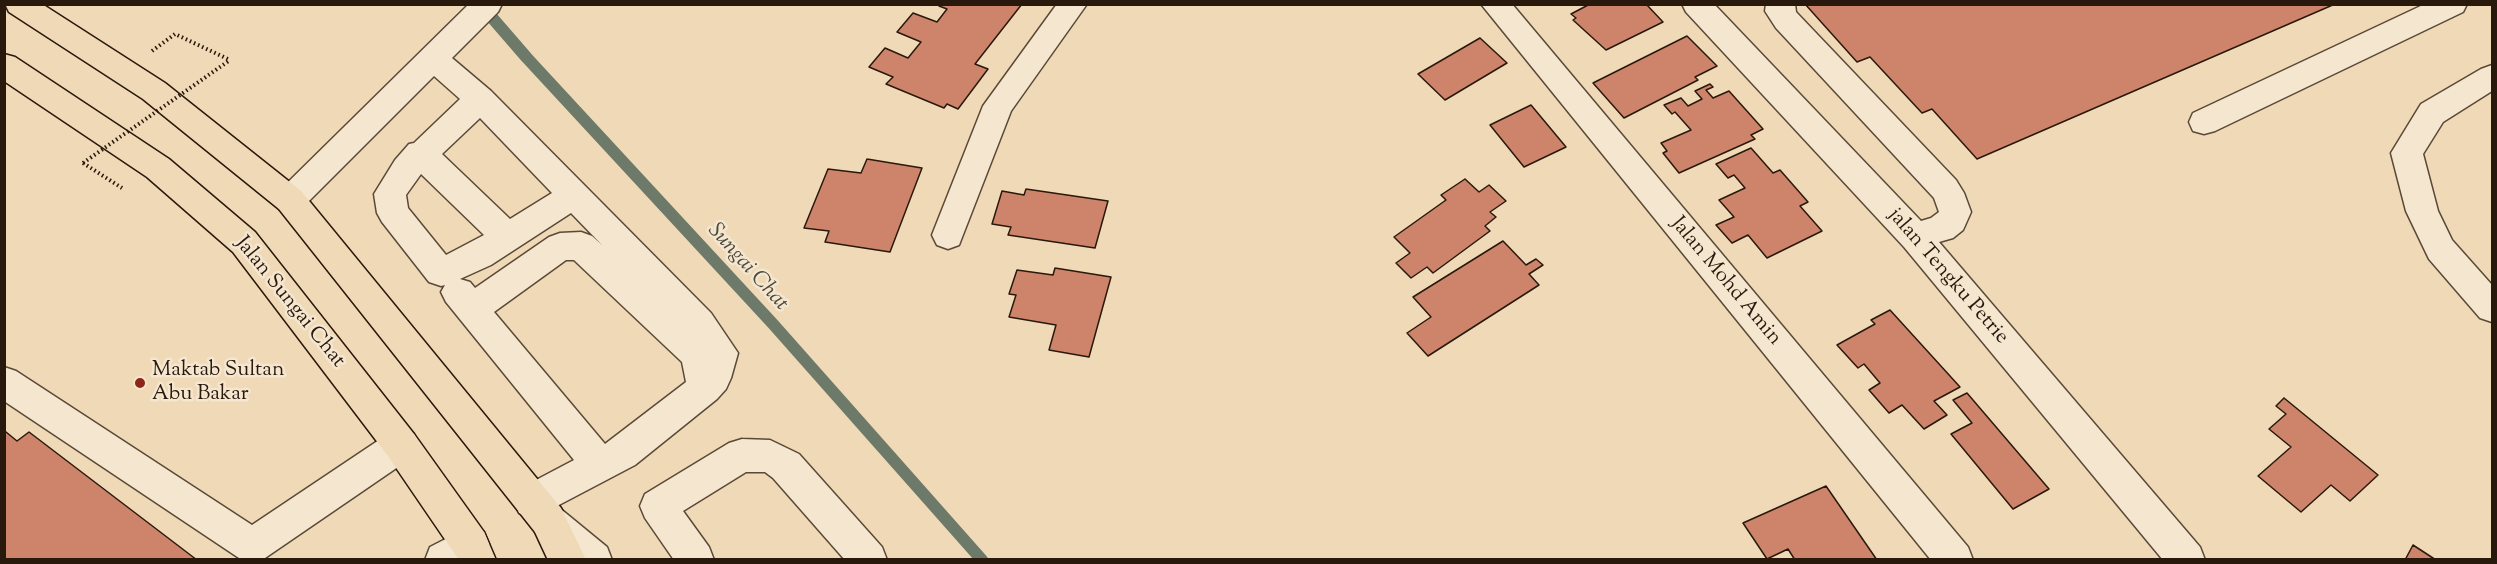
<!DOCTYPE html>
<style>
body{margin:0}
#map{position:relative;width:2497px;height:564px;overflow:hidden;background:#efd9b7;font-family:"Sorts Mill Goudy",serif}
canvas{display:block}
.frame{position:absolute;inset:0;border:6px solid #29190c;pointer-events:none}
</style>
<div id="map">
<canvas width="2497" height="564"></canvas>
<div class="frame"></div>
</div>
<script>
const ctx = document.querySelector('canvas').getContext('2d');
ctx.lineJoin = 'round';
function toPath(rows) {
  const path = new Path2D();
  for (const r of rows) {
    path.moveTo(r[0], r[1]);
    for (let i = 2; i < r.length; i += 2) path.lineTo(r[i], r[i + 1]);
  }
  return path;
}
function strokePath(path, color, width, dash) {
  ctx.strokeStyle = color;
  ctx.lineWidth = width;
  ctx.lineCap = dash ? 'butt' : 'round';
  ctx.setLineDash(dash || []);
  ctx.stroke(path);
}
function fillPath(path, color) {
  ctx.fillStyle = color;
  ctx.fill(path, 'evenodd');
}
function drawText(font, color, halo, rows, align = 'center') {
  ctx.font = font + ' "Sorts Mill Goudy",serif';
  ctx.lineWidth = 5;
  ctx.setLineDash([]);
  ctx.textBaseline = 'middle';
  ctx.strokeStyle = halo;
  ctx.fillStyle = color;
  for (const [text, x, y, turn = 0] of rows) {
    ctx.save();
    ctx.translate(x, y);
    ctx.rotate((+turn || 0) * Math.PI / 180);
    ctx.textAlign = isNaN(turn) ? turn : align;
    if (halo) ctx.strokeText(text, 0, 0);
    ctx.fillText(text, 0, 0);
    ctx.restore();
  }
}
const stream = toPath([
 [482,6,527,58,773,324,982,560]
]);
const building = toPath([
 [941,4,1022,4,975,64,988,69,958,109,947,104,944,108,886,84,893,77,869,67,885,48,908,58,921,42,897,32,913,13,937,22,947,9,939,6,941,4],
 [1590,4,1646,4,1663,22,1606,50,1573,20,1576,18,1571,14,1590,4],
 [1805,4,2335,4,1977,159,1932,109,1922,113,1870,57,1857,62,1805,4],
 [1687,36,1717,66,1695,77,1698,80,1624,118,1593,83,1687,36],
 [1480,38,1507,63,1445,100,1418,74,1480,38],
 [1710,84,1713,87,1706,90,1713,98,1729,91,1763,129,1751,135,1755,139,1679,173,1663,153,1667,151,1661,143,1691,130,1675,112,1672,114,1664,105,1681,98,1688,106,1702,99,1695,91,1710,84],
 [1531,105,1566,147,1524,167,1490,125,1531,105],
 [1751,148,1773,173,1780,170,1808,202,1800,206,1822,231,1767,258,1748,235,1732,243,1716,225,1734,217,1719,200,1745,188,1734,175,1728,178,1716,164,1751,148],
 [867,159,922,168,890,252,825,242,829,231,804,228,828,169,861,173,867,159],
 [1465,179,1479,192,1489,185,1506,201,1490,212,1496,217,1485,226,1490,231,1433,273,1427,267,1411,278,1396,263,1410,253,1394,237,1446,200,1441,195,1465,179],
 [1026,189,1108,201,1095,248,1008,235,1011,227,992,224,1002,191,1024,195,1026,189],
 [1503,241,1526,265,1536,259,1543,265,1529,274,1539,285,1428,356,1407,333,1431,317,1413,297,1503,241],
 [1055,268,1111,277,1089,357,1049,350,1056,325,1009,317,1016,295,1009,294,1017,270,1053,275,1055,268],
 [1890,310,1960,387,1934,401,1947,415,1924,429,1902,405,1889,413,1869,390,1880,383,1864,364,1858,368,1837,345,1875,324,1871,320,1890,310],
 [1967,393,2049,489,2013,509,1951,434,1972,423,1953,400,1967,393],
 [2284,398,2378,475,2350,501,2331,485,2301,512,2258,476,2291,447,2269,429,2286,414,2276,406,2284,398],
 [6,432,17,441,29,432,197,560,4,560,4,434,6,432],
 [1826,486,1877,560,1795,560,1788,549,1767,559,1743,523,1826,486],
 [2413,545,2436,560,2405,560,2413,545]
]);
const path = toPath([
 [152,51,175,34,230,60],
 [83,163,122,188]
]);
const minor = toPath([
 [469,4,502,4,498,12,452,58,491,91,711,313,738,353,731,378,726,389,717,399,635,465,557,506,607,547,612,560,566,560,535,532,531,518,519,513,514,501,519,489,574,460,446,302,441,292,445,285,441,286,429,282,382,222,377,213,374,194,395,160,409,144,414,143,460,99,434,76,301,209,290,213,279,209,274,200,279,191,469,4],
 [480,118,552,193,510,219,442,154,480,118],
 [421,174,484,235,446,255,408,208,406,195,421,174],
 [571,213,602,245,592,236,581,232,560,233,549,237,475,288,470,282,460,279,491,265,571,213],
 [566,260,574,260,682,362,686,382,605,444,494,312,566,260],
 [1057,4,1087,4,1011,111,959,245,948,249,937,245,932,235,983,106,1057,4],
 [1481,4,1512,4,1968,547,1973,560,1931,560,1481,4],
 [1682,4,1714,4,1921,221,1931,218,1939,212,1934,198,1776,28,1765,11,1766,4,1795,4,1796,12,1956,180,1964,193,1971,212,1963,230,1953,238,1939,242,2200,547,2205,560,2163,560,1904,247,1686,12,1682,4],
 [2425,4,2467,4,2463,12,2215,131,2204,134,2193,131,2189,122,2193,113,2425,4],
 [2492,65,2492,91,2443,122,2423,154,2438,211,2452,240,2492,285,2492,322,2480,318,2429,259,2406,211,2391,153,2421,104,2481,69,2492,65],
 [4,367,16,371,252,525,388,434,401,429,414,434,419,445,414,456,265,558,242,560,4,401,4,367],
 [742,439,770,440,799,454,882,547,887,560,845,560,773,478,765,472,746,472,683,511,709,547,714,560,674,560,645,518,640,506,645,494,729,443,742,439],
 [471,526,484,532,489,544,484,556,479,560,425,560,430,547,471,526]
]);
const major = toPath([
 [5,4,42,4,165,83,301,191,561,508,586,560,548,560,535,532,279,209,143,99,9,12,5,4],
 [4,54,15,57,169,159,255,232,414,434,484,532,496,560,459,560,388,456,233,252,147,177,4,81,4,54]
]);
const pathBridge = toPath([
 [83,163,230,60]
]);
const markers = [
 [140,383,6,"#8f2418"]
];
const streetNames = [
 ["jalan Tengku Petrie",1947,277,49],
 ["Jalan Mohd Amin",1725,282,50],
 ["Jalan Sungai Chat",289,303,51]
];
const poiNames = [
 ["Maktab Sultan",152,371],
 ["Abu Bakar",152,395]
];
const waterNames = [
 ["Sungai Chat",747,268,48]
];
strokePath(stream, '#6d7a6a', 12);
fillPath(building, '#ce836b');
strokePath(building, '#29190c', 1.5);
strokePath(minor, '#5a4937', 3);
strokePath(major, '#29190c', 3);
strokePath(path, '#29190c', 4, [1.5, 3]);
fillPath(minor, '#f5e6d0');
fillPath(major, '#efd9b7');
strokePath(pathBridge, '#29190c', 4, [1.5, 3]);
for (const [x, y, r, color] of markers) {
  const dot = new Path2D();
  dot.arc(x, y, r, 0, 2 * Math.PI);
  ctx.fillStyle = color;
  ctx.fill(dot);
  strokePath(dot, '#f5e6d0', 2);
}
drawText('21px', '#29190c', '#f5e6d0', streetNames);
drawText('21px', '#29190c', '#f5e6d0', poiNames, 'left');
drawText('italic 22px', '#4b4a3b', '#f5e6d0', waterNames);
</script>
